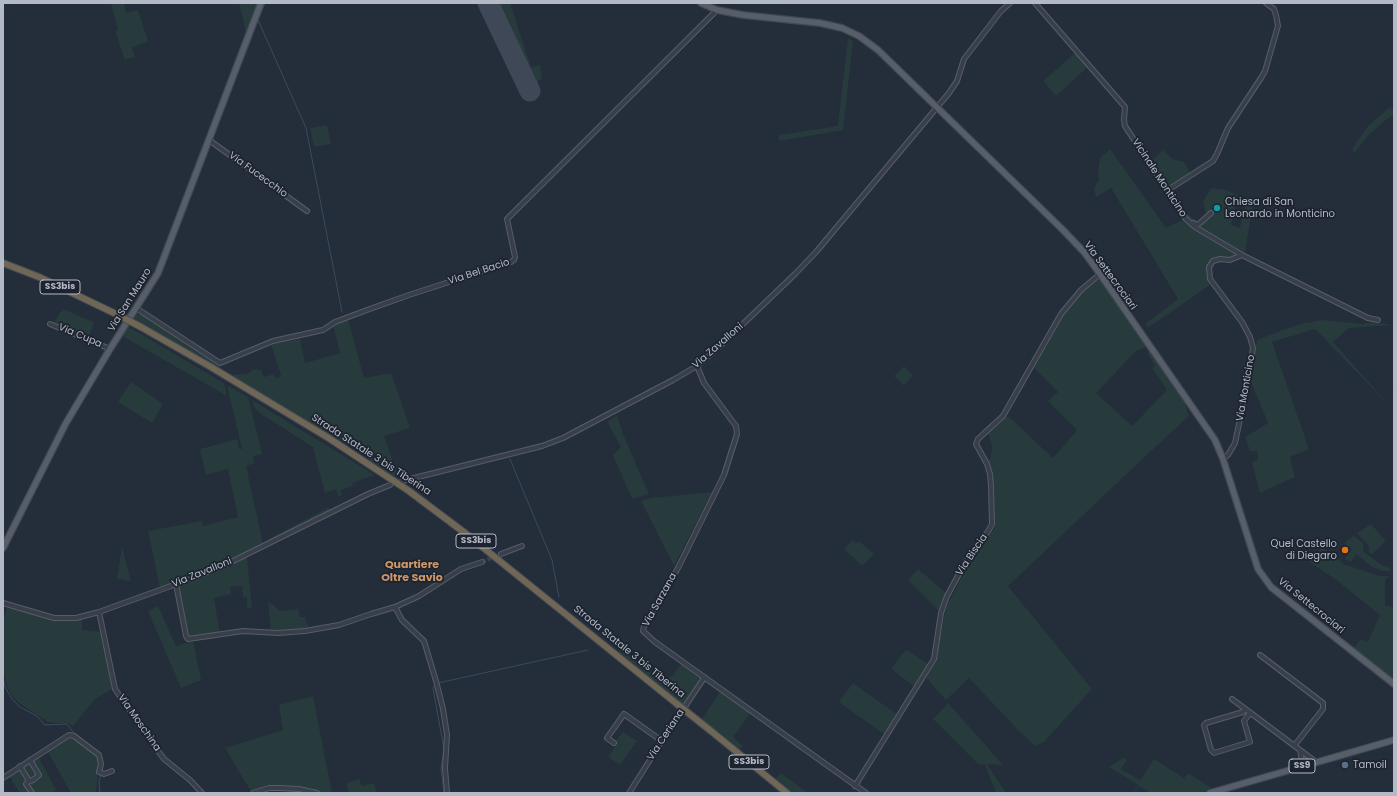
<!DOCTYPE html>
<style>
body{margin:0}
#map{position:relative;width:1397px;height:796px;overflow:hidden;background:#242d3a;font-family:Poppins,sans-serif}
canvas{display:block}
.frame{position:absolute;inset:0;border:4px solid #b3bac6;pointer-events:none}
</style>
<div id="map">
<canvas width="1397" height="796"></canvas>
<div class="frame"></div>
</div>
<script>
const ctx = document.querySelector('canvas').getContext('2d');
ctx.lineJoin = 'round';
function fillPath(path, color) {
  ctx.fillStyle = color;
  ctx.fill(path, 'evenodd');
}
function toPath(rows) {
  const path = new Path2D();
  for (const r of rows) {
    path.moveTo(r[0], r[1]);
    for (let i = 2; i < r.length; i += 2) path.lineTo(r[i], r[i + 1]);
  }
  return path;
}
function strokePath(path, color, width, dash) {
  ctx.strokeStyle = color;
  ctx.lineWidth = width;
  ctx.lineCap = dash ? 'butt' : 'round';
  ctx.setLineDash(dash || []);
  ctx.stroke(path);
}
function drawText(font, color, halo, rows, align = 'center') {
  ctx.font = font + ' Poppins,sans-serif';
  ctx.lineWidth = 3.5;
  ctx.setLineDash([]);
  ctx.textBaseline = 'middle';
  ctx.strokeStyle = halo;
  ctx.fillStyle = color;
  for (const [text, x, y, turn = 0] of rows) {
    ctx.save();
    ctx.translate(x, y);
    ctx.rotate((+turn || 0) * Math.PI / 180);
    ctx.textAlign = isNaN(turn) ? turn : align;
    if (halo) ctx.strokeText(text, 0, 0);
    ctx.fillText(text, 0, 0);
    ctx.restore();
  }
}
const green = toPath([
 [115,3,124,3,126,13,138,10,148,41,132,48,135,57,125,60,115,31,118,30,111,4],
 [239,3,258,3,246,33],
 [493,3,510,3,531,67,540,65,542,78,536,83,536,87,533,90],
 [848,38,853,41,843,130,779,141,779,135,838,126],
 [1076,52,1089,66,1056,96,1043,81],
 [1391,106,1392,110,1394,109,1394,115,1384,121,1368,136,1354,153,1352,149,1368,126],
 [327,125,331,144,314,147,310,128],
 [1110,149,1166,228,1184,219,1205,236,1239,254,1230,258,1212,259,1208,278,1210,285,1148,328,1145,324,1178,299,1111,188,1096,197,1094,189,1095,186,1099,181,1098,171,1100,158],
 [1163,150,1172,159,1184,162,1191,174,1169,191,1149,163],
 [1211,188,1226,190,1238,195,1231,225,1240,228,1246,199,1253,202,1245,253,1236,250,1201,229,1190,220,1181,210,1199,222,1206,213,1203,202],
 [1097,280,1101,281,1147,347,1139,350,1138,349,1096,393,1132,426,1167,390,1152,368,1155,366,1147,353,1150,352,1185,404,1189,416,1150,452,1008,586,1092,689,1044,742,1035,746,1017,729,969,678,946,700,926,678,935,662,946,608,969,563,995,528,994,489,991,468,988,461,991,456,992,445,988,434,1008,416,1053,458,1077,430,1048,401,1058,392,1034,368,1068,307,1083,291],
 [63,309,93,322,94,323,88,338,54,324,60,312,62,312],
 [142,314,219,364,221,370,172,342,167,337,132,320,136,315],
 [348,319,364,378,391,373,410,428,384,436,399,478,398,480,371,462,367,457,351,447,341,443,232,377,233,375,250,373,253,369,261,370,264,377,274,374,276,378,281,376,271,344,300,339,305,363,340,353,333,325],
 [1323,320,1363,324,1373,322,1394,325,1349,328,1333,342,1383,398,1394,390,1383,399,1315,329,1272,342,1309,449,1290,457,1295,477,1260,493,1252,462,1258,459,1257,451,1250,451,1245,437,1268,423,1251,382,1257,340,1285,329,1304,323],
 [127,326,224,383,227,396,122,336],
 [904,366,913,375,904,386,894,376],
 [131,382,163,404,152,423,118,402],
 [227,385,248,397,262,454,253,456,255,463,246,466,263,544,213,567,160,588,148,531,202,521,203,526,238,517,228,469,206,475,200,449,237,439,239,449,242,449],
 [252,400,375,475,352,483,353,486,341,490,342,495,338,497,336,489,325,493,313,447,261,414,255,409],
 [617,415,623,434,649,494,632,499,613,455,621,447,607,422],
 [712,492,674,566,641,501,651,498],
 [329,507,330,511,267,543,267,540],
 [1371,524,1386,541,1372,554,1368,552,1370,548,1357,533],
 [1354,536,1363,543,1363,551,1380,564,1390,568,1390,571,1382,571,1371,566,1356,554,1351,562,1345,559,1352,549,1344,544,1347,540],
 [853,540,856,543,859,541,874,554,862,566,844,549],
 [122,547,128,569,131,581,117,579],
 [1322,547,1344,564,1379,576,1390,576,1385,580,1385,606,1394,607,1394,682,1353,649,1361,639,1368,642,1380,615,1335,579,1308,561],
 [247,557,252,608,247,609,247,597,243,597,242,586,230,587,231,594,214,598,220,634,188,639,177,585],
 [918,569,946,593,940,612,908,580],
 [268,601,280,611,298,609,300,617,305,617,309,629,271,632],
 [7,606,51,619,61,620,82,619,82,630,102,632,114,688,95,699,73,726,68,723,56,723,48,722,19,703,11,695,7,686,3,669,3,620],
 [158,606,176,646,193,641,201,680,181,688,148,611],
 [622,648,665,683,670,676,672,677,682,663,702,677,684,706,618,653],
 [906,649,928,664,915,687,891,669],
 [853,683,898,715,885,735,839,702],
 [721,690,751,712,733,737,743,746,739,751,701,721],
 [313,696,332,793,295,793,293,790,269,789,252,793,225,748,283,730,279,705],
 [948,703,1003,765,987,764,1006,793,996,793,985,764,978,764,933,719],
 [623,732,637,741,620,765,608,757,617,744,615,742],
 [73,737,93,752,99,761,96,793,71,793,48,752,68,738],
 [1124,757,1127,760,1121,769,1140,780,1154,759,1184,778,1188,773,1213,789,1201,793,1151,793,1139,786,1134,793,1133,793,1138,785,1109,767],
 [39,758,56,790,50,793,20,793,9,776],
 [781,773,808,793,792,793,774,780],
 [359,779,362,786,374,783,377,793,349,793,346,783]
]);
const stream = toPath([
 [265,3,258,20,306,128,342,312],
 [510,459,552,560,559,597],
 [3,676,5,687,12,699,20,707,37,716,45,725,67,724,73,732,101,754],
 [438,683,588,650],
 [435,684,433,688,444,749,441,768,444,793],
 [102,772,103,765],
 [100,793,99,781,101,775]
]);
const runway = toPath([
 [488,3,530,91]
]);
const minorTunnel = toPath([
 [482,562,501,554]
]);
const minor = toPath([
 [1035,3,1125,107,1124,120,1125,126,1186,219,1195,227,1242,255,1368,318,1378,320],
 [209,140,307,211],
 [1168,190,1213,161,1217,154,1228,128,1261,78,1265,71,1278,26,1276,15,1274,9,1266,3],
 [1193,223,1197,225,1200,223,1211,213],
 [136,308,220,363,273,341,323,330,335,322,367,310,409,295,511,262,514,260,515,257,507,219,717,10],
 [50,324,110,349],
 [697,366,704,383,736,426,737,434,724,475,678,568,644,626,643,631,655,642,866,793],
 [1223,459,1228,455,1235,443,1245,395,1253,348,1250,337,1242,322,1210,279,1209,267,1213,261,1220,259,1230,260,1242,255],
 [402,481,542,446,563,438,673,380,697,366,720,346,795,274,816,252,949,93,957,81,964,59,1001,11,1010,3],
 [501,554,522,546],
 [176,584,186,636,188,639,243,631,278,633,305,631,339,625,371,614,395,607,419,596,461,569,482,562],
 [3,603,54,618,76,618,99,612,193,578,225,565,368,494,390,485],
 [395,607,402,620,424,641,436,681,443,709,447,735,445,768,447,793],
 [99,612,115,689,156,748,164,759,190,780,202,793],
 [1260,655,1323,703,1323,709,1294,746],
 [1232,699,1316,762],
 [1245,709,1243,712,1206,723,1204,725,1211,750,1214,753,1250,742,1244,721,1250,713],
 [614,743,607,738,624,714,662,741],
 [1300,751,1303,766],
 [20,766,29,781,26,784,32,793],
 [3,778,69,735,74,736,99,755,101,764,99,772,104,774,112,771],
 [29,781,33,780,39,775,30,760],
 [855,786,934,659,941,613,947,596,966,561,989,530,992,524,991,486,990,474,987,464,976,444,978,439,1003,416,1061,314,1081,290,1100,274],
 [253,793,269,788,280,788,299,789,317,793],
 [629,793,662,741,704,678]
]);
const major = toPath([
 [701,3,717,10,743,15,820,23,842,28,859,36,878,50,1062,229,1084,252,1100,274,1215,440,1223,459,1258,569,1271,587,1394,684],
 [3,548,66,423,110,349,158,273,261,3],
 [1210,793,1394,740]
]);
const highway = toPath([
 [3,263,39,277,116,314],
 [141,327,211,367,327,437,409,491,465,533,677,704],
 [711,731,787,793]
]);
const highwayBridge = toPath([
 [116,314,141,327],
 [677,704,711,731]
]);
const markers = [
 [1217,208,4,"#0f9aa8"],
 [1345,550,4,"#e8710a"],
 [1345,765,4,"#5c6f8a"]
];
const shields = [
 [60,287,40],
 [476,541,40],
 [749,762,40],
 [1302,766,26]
];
const shieldNames = [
 ["SS3bis",60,287],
 ["SS3bis",476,541],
 ["SS3bis",749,762],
 ["SS9",1302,766]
];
const streetNames = [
 ["Via Fucecchio",258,175,36],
 ["Vicinale Monticino",1159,178,57],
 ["Via Bel Bacio",479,272,-18],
 ["Via Settecrociari",1110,276,54],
 ["Via San Mauro",130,300,-58],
 ["Via Cupa",80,336,23],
 ["Via Zavalloni",718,346,-41],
 ["Via Monticino",1246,388,-80],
 ["Strada Statale 3 bis Tiberina",371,455,33],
 ["Via Biscia",972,555,-56],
 ["Via Zavalloni",202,573,-22],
 ["Via Sarzana",660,600,-61],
 ["Via Settecrociari",1311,606,39],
 ["Strada Statale 3 bis Tiberina",629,652,39],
 ["Via Moschina",139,723,55],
 ["Via Ceriana",666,735,-57]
];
const poiNames = [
 ["Chiesa di San",1225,202],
 ["Leonardo in Monticino",1225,214],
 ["Quel Castello",1337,544,"right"],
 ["di Diegaro",1337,556,"right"],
 ["Tamoil",1353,765]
];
const neighbourhoodNames = [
 ["Quartiere",412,565],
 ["Oltre Savio",412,578]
];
fillPath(green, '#273a3c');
strokePath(stream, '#3b4a61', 1);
strokePath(runway, '#3f4856', 21);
strokePath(minorTunnel, '#39424f', 4, [4, 2]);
strokePath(minor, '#565d68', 6);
strokePath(major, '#414853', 8);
strokePath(highway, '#434a55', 8);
strokePath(minor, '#383f4a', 4);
strokePath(major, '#565e6a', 5.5);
strokePath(highway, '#6f6656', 6);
strokePath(highwayBridge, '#434a55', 8, []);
strokePath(highwayBridge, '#6f6656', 6);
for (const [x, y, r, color] of markers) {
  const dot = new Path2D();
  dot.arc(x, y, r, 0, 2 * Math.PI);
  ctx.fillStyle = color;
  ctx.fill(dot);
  strokePath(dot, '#1d242f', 1.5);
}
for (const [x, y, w] of shields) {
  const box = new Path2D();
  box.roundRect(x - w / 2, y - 7, w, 14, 3);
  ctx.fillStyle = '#1d242f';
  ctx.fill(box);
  strokePath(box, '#b3bac6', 1);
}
drawText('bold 9px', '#b3bac6', null, shieldNames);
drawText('10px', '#b3bac6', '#1d242f', streetNames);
drawText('10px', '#b3bac6', '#1d242f', poiNames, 'left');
drawText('bold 11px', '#cb9669', '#1d242f', neighbourhoodNames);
</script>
